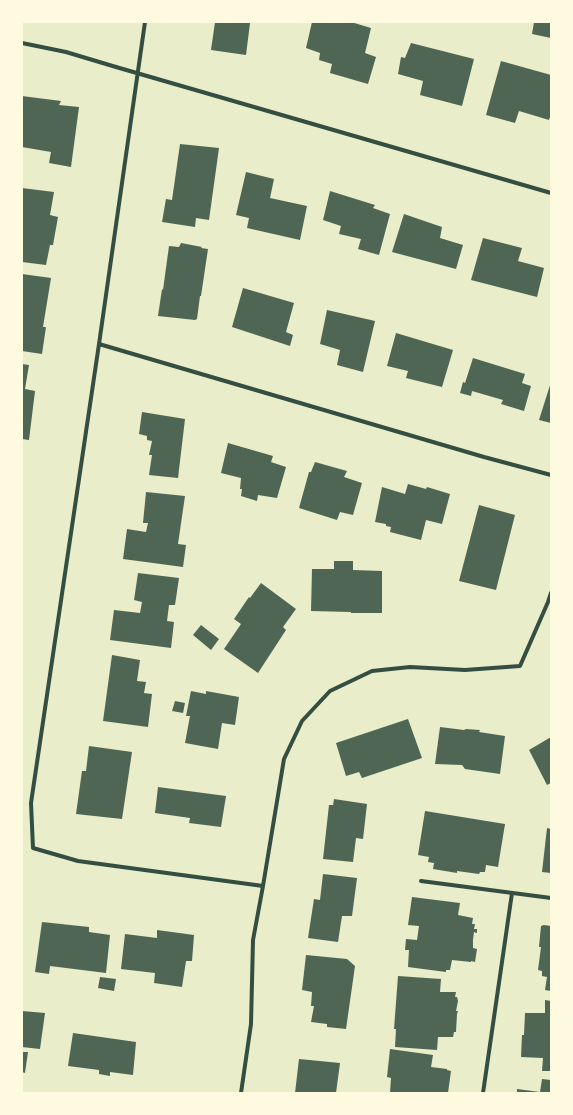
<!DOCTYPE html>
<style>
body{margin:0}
#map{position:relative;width:573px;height:1115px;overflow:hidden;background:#e9edc9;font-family:Manrope,sans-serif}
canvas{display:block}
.frame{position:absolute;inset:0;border:23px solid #fefae0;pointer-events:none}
</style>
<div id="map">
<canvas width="573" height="1115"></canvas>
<div class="frame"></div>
</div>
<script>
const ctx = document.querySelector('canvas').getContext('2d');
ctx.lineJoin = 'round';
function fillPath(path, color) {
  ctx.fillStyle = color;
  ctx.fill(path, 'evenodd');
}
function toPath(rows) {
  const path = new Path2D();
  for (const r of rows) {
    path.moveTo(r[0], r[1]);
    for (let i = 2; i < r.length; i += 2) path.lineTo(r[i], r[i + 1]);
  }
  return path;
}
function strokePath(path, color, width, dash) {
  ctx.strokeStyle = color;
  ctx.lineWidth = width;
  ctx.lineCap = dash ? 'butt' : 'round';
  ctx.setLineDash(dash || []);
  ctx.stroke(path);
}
const building = toPath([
 [215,22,249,22,249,23,250,23,246,55,211,50],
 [312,22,351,22,371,28,365,53,376,57,368,84,330,73,332,64,319,60,320,53,306,48],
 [534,22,551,22,551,38,532,34],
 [411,43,474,59,462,106,420,95,423,81,398,74,401,57,405,58],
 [501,61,551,75,551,114,549,120,519,111,515,123,486,115],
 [22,96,61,101,59,105,79,107,71,167,49,163,51,152,22,147],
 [180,144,219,148,209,220,196,218,195,227,162,222,166,199,172,200],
 [246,172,274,179,270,198,307,206,300,240,247,228,249,218,236,215],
 [22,188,54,192,50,215,58,217,53,245,50,245,46,265,22,262],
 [330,191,375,205,373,208,390,214,379,255,358,249,361,239,339,234,341,226,323,220],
 [404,214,442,227,440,238,463,245,456,269,392,252],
 [483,238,522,248,518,261,544,268,537,297,471,280],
 [181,243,202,247,201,248,208,249,201,296,200,296,197,319,195,320,158,316,162,289,163,290,169,246,179,247],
 [22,274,51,278,43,327,46,327,42,354,22,351],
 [243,288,294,303,286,332,293,335,290,346,232,327],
 [327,310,375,321,363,372,337,365,340,350,320,344],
 [396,333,453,350,442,387,406,378,408,371,387,366],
 [473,358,525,374,522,383,531,386,524,411,501,404,503,400,472,391,471,396,460,393,463,382,465,383],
 [22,364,29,365,25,389,35,391,29,440,22,439],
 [551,382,551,423,539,420],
 [142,412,185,419,178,478,149,475,152,455,149,455,152,441,147,440,147,436,139,434],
 [228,443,273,456,271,462,286,467,277,498,258,495,257,501,241,496,242,489,240,489,241,478,221,473],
 [315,462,347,471,344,477,362,483,353,515,340,512,337,520,299,508,309,472,311,472],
 [408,484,426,489,427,487,450,494,442,524,426,520,421,540,390,532,391,527,386,526,386,524,375,522,382,487,405,494],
 [146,492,185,496,178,544,186,545,183,567,123,559,127,529,146,532,148,523,143,523],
 [479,505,515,515,496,590,459,581],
 [334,561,353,561,353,570,382,571,382,613,351,613,351,612,311,611,312,569,334,569],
 [138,573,179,578,175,605,169,605,167,621,174,622,171,648,110,640,114,610,140,613,142,602,134,600],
 [261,583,296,609,283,627,286,630,258,673,224,649,241,624,234,619,249,597,250,598],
 [201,625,219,639,211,650,193,635],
 [112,655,140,660,137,681,146,682,144,693,152,694,148,727,103,721],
 [191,691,206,694,206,691,239,697,235,725,222,723,218,749,185,743,190,716,186,716],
 [175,701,185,703,183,713,172,711],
 [408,719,422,758,362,778,359,772,346,776,336,743],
 [440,727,464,730,466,729,480,730,479,732,505,736,500,774,465,769,462,765,435,764],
 [551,737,551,783,547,785,529,750],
 [89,746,132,752,122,819,76,814,82,771,86,771],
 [158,787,226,796,221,827,189,823,190,818,155,813],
 [334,799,367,804,363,839,356,838,353,862,323,859,329,805,333,805],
 [425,811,505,824,498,867,486,865,485,872,480,872,479,874,457,871,457,873,433,869,434,863,428,862,429,857,418,855],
 [547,828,551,829,551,873,542,872],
 [323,874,357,878,352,916,342,916,338,942,308,938,314,899,320,900],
 [412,897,460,903,458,915,473,918,472,924,475,924,474,929,477,929,477,933,474,932,473,940,473,948,477,949,475,962,471,961,471,962,452,960,450,970,446,970,446,972,408,967,409,950,405,950,406,939,417,940,419,926,408,925],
 [42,922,89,927,89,932,110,935,106,973,50,966,49,974,35,972],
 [544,925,551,926,551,991,545,990,547,977,542,976,542,971,538,970,541,947,539,947,541,926],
 [157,930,194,935,192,961,186,961,182,987,154,983,155,973,121,969,125,934,157,938],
 [306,955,347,959,355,966,346,1029,327,1027,327,1024,311,1022,314,1006,311,1006,312,992,302,990],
 [398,976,441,979,440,992,456,992,455,997,457,997,458,1001,456,1011,458,1011,457,1014,456,1032,454,1032,453,1037,438,1037,437,1050,395,1047,396,1029,394,1029],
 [100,977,116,979,114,991,98,988],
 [545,1000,551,1001,551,1071,542,1071,543,1058,521,1057,522,1035,524,1035,525,1013,545,1013],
 [22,1011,45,1013,40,1049,22,1047],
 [73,1033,136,1042,133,1075,110,1072,110,1076,99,1074,99,1070,68,1066],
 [390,1049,433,1055,431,1067,447,1069,447,1070,451,1071,448,1093,390,1093,391,1078,387,1077],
 [22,1052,28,1052,25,1073,22,1072],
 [299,1059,340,1063,336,1093,295,1093],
 [542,1079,551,1080,551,1093,517,1093,517,1089,540,1092]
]);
const minor = toPath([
 [145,22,99,344,31,803,33,848,78,861,263,886],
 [22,43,66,52,116,67,551,193],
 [99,344,484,457,551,475],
 [421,881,551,898],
 [241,1093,251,1024,253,940,263,886,284,759,302,721,330,691,372,671,410,667,465,670,520,666,548,602,551,593],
 [483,1093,512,893]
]);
fillPath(building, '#4f6655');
strokePath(minor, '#344e41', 4);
</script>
